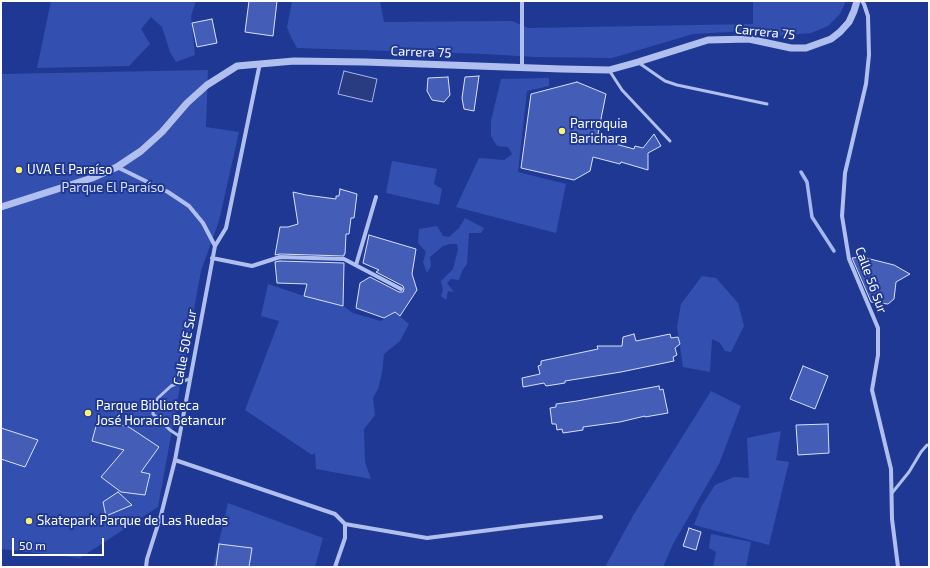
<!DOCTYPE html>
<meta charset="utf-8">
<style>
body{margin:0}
#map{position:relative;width:930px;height:568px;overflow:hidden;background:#1f3893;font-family:"Exo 2",sans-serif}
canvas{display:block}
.frame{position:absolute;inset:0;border:2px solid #fff;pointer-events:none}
.scale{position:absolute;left:12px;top:538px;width:92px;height:18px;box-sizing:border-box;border:2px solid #fff;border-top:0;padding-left:5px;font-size:12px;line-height:14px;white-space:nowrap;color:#fff;-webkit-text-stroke:3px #1f3893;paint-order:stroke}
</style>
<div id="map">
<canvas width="930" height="568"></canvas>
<div class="frame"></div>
<div class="scale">50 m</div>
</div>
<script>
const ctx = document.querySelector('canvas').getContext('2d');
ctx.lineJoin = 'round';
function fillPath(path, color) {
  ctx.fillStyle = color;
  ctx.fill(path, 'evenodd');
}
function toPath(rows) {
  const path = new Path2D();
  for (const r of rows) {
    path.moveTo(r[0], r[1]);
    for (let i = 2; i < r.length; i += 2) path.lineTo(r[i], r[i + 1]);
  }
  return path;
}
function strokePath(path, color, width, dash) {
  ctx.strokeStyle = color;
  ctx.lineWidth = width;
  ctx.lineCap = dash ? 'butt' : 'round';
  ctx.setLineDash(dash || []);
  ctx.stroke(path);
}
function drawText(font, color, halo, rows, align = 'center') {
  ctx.font = font + ' "Exo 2",sans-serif';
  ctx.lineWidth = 4;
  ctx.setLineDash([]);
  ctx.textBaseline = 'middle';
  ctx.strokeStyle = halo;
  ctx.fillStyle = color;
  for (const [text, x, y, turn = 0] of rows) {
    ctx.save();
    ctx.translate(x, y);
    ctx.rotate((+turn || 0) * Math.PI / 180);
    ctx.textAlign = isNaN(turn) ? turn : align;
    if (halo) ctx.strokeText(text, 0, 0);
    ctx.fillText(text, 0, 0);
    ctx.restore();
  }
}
const green = toPath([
 [51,1,196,1,191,16,195,55,176,62,170,52,162,27,151,17,141,29,150,44,129,66,37,68],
 [292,1,380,1,384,22,512,21,528,28,753,24,753,1,846,1,840,14,828,26,811,33,774,36,747,31,693,34,612,58,535,57,484,54,297,48,291,37,287,27],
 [208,70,206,127,239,132,219,221,201,271,158,507,80,558,1,549,1,74],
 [549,78,549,86,527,91,518,172,566,184,556,233,456,207,479,158,504,160,512,154,508,147,497,146,491,136,491,121,501,79],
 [392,161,437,169,434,184,442,189,439,205,386,193],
 [465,218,484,228,481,233,469,233,467,264,462,271,459,280,451,279,447,283,454,292,448,291,446,300,441,296,443,290,441,281,453,269,458,249,457,244,450,244,443,246,430,257,431,266,427,273,423,262,426,252,418,243,419,229,437,226,443,236,449,237,459,228],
 [702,276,716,278,738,303,744,326,731,352,725,351,720,343,712,339,710,372,683,367,677,327,681,304],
 [268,284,304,296,343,306,353,313,381,321,395,312,409,324,400,341,384,354,382,373,378,389,373,398,375,415,364,429,365,462,371,479,316,469,315,453,312,455,245,410,279,321,261,316],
 [711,391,741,406,719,464,673,544,663,567,605,567,634,514],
 [781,431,776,460,789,462,769,545,694,525,701,507,715,485,734,477,749,478,747,438],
 [228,503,323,538,315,567,213,567],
 [711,534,751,542,746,567,713,567,716,552,709,548]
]);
const water = toPath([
 [344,71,377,79,372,102,338,94,344,71]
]);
const stream = toPath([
 [801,172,807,182,812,217,834,251]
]);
const building = toPath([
 [249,1,277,1,273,36,245,32,249,1],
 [212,19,217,43,197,47,192,23,212,19],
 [479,76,474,111,464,109,462,98,465,77,479,76],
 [448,77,450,95,444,102,432,100,427,91,428,78,448,77],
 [577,82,606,94,597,139,634,149,635,146,643,148,654,134,661,146,648,153,648,170,621,162,620,164,593,157,590,171,574,180,521,168,531,94,577,82],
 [340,189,357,194,354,218,351,218,349,234,346,234,345,254,344,254,344,256,280,254,275,255,280,227,288,227,298,224,293,192,306,195,336,199,336,196,339,196,340,189],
 [369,235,416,249,412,274,417,290,400,316,395,312,384,318,356,308,360,283,370,277,399,292,403,292,404,289,403,286,376,272,379,270,363,263,369,235],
 [862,257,894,265,910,274,896,282,894,299,888,304,871,302,852,258,862,257],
 [280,261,344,263,343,306,304,296,307,284,277,283,275,262,280,261],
 [634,334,636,341,670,334,671,338,678,337,680,344,675,348,677,355,673,357,674,361,621,372,565,381,565,383,546,386,544,383,523,387,522,378,540,374,538,366,541,365,541,361,598,349,597,346,622,346,623,337,634,334],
 [803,366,828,376,815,409,790,399,803,366],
 [659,386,660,390,663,389,668,413,645,417,645,416,620,422,583,427,583,430,563,433,562,429,557,430,556,424,552,424,550,408,556,407,556,404,577,401,659,386],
 [98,419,129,427,159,447,141,472,150,474,145,495,121,492,101,477,124,450,92,441,98,419],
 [828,424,829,453,798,455,796,425,828,424],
 [1,428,38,440,25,467,1,459,1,428],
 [118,492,132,505,106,516,103,502,118,492],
 [689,528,701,532,696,550,683,546,689,528],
 [219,544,252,548,249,567,216,567,219,544]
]);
const service = toPath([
 [639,63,665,81,677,85,767,104],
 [609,70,622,90,670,141],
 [179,436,170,430,153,414,153,405,159,397,171,386,189,379],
 [892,493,909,472,921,452,927,445]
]);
const minor = toPath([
 [522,1,522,68],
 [862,1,864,4,868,16,869,55,866,84,845,173,842,216,849,259,878,328,878,355,872,390,891,469,892,519,898,567],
 [117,167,168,192,189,206,203,223,215,246],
 [212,258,252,266,280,257,344,259,401,289],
 [356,265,376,197],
 [175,460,335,514,345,524,345,538,335,567],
 [345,524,427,538,522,526,601,517],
 [146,567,147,559,161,515,175,460,215,246,226,228,260,63]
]);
const tertiary = toPath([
 [1,207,92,178,117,167,141,151,162,132,187,103,207,85,237,66,294,61,365,62,562,69,609,70,638,62,708,40,749,39,791,48,806,48,831,39,840,32,849,22,854,11,857,1]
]);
const markers = [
 [562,131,4,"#fbf271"],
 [19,170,4,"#fbf271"],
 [88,413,4,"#fbf271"],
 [29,521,4,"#fbf271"]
];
const streetNames = [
 ["Carrera 75",765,32,6],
 ["Carrera 75",421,52,2],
 ["Calle 56 Sur",871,280,70],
 ["Calle 50E Sur",185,347,-79]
];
const poiNames = [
 ["Parroquia",570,124],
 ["Barichara",570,139],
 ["UVA El Paraíso",27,170],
 ["Parque Biblioteca",96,406],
 ["José Horacio Betancur",96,421],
 ["Skatepark Parque de Las Ruedas",37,521]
];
const parkNames = [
 ["Parque El Paraíso",113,188]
];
fillPath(green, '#3350b0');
fillPath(water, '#2a3c81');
strokePath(water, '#a5b7ef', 1);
strokePath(stream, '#a5b7ef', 3.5);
fillPath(building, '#445eb8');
strokePath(building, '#d7dffa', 1);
strokePath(service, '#b1bfee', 3);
strokePath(minor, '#b1bfee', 4);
strokePath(tertiary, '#b1bfee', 7);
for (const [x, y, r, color] of markers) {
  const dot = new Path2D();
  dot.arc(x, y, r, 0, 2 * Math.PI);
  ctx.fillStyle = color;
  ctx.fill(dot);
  strokePath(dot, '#1f3893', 1.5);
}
drawText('13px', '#fff', '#1f3893', streetNames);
drawText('13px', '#fff', '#1f3893', poiNames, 'left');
drawText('13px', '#d7dffa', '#1f3893', parkNames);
</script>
